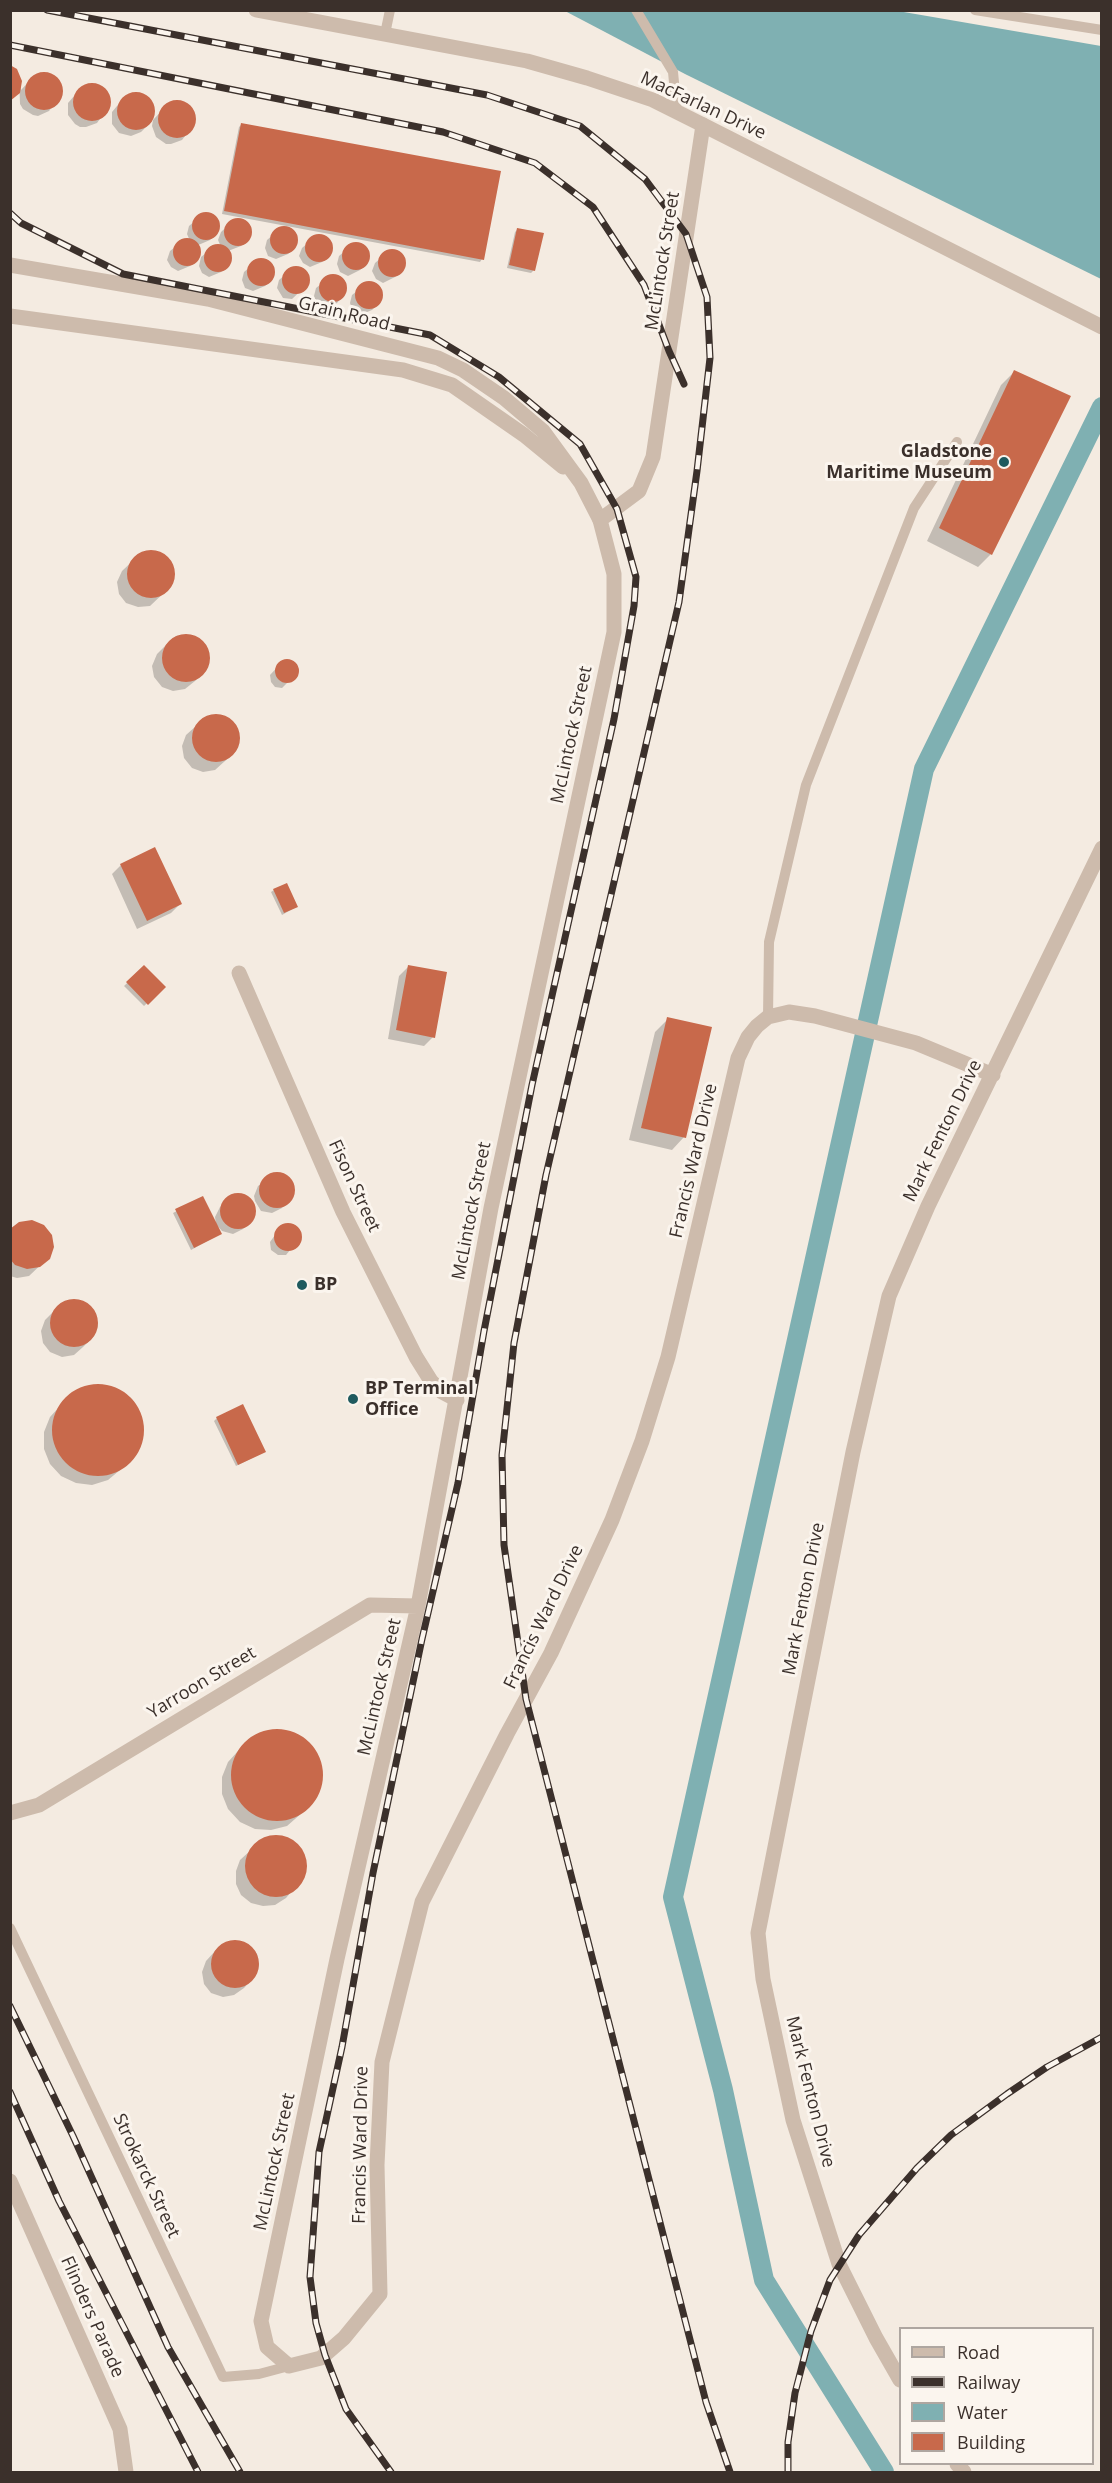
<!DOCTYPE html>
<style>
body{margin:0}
#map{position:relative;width:1112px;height:2483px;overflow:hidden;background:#f4ebe1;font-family:"Open Sans",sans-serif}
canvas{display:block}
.frame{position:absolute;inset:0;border:12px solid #3b302b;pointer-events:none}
.legend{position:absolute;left:899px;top:2327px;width:195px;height:138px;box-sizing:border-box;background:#fbf5ee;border:2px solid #aea6a0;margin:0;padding:8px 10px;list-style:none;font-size:18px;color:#3b302b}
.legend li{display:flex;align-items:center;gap:12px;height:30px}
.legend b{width:30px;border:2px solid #aea6a0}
</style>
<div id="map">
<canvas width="1112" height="2483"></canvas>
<div class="frame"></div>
<ul class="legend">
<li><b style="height:8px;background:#cdbbac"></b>Road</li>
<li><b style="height:8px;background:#3b302b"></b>Railway</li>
<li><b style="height:16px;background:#7fb0b2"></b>Water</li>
<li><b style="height:16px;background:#c8694b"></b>Building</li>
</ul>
</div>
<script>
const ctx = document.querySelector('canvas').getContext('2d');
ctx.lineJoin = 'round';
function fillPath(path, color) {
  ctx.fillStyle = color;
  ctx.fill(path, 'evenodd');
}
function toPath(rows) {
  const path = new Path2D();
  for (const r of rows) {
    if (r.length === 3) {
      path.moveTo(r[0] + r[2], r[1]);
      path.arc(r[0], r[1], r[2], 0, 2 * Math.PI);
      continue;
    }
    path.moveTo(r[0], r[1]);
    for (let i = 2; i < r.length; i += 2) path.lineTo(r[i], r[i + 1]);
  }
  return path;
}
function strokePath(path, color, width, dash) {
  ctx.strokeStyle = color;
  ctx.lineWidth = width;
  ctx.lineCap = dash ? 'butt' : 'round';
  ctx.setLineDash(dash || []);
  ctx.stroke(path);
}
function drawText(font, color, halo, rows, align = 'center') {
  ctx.font = font + ' "Open Sans",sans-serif';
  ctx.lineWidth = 6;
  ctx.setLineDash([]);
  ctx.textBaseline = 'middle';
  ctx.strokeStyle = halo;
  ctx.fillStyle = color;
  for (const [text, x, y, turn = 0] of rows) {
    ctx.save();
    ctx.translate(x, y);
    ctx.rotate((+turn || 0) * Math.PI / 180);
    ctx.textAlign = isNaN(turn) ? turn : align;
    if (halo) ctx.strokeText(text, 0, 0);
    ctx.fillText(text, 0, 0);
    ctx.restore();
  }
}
const water = toPath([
 [565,11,1101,11,1101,279,685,74]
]);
const pier = toPath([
 [898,11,1101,11,1101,46]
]);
const shadow = toPath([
 [46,73,57,78,60,83,61,95,49,111,38,116,33,115,23,109,20,104,19,75,21,90,34,76],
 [94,84,100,86,108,94,109,106,97,123,86,127,80,127,75,124,68,115,68,103,82,87],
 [132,94,144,95,149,98,154,109,152,121,141,132,131,136,119,133,112,124,112,112,122,100],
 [179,101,190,107,194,111,195,123,182,140,171,144,166,144,156,137,152,126,153,120,168,104],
 [242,124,482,259,480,262,222,214,239,127],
 [203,214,214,217,219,227,216,233,210,240,196,246,199,252,197,259,190,266,178,271,171,267,167,260,170,251,184,240,190,241,187,234,189,226],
 [234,220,246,223,249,229,247,240,241,246,228,251,230,254,228,265,221,272,209,277,202,273,199,266,201,257,215,246,221,247,218,240,221,232],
 [281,228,292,231,297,241,294,248,288,254,276,259,268,256,265,248,267,240],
 [518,229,534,270,531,273,507,268,515,232],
 [316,236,327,239,331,249,329,255,322,262,310,267,303,263,299,256,302,248],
 [353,244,365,247,368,253,366,264,360,270,348,276,340,272,337,264,339,256],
 [389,251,400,254,404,264,402,271,395,277,383,283,376,279,372,271,375,263],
 [258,260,269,263,274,273,271,280,265,286,253,291,245,288,242,280,244,272],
 [293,268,301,269,308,277,308,284,292,299,283,298,277,288,279,280],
 [330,277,341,279,346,289,343,296,337,303,325,308,317,304,314,296,316,288],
 [366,284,377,286,381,292,379,303,372,310,360,315,353,311,350,303,352,295],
 [1014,372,991,554,978,567,927,541,1001,385],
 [153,551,164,555,172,564,174,576,169,588,150,606,138,607,126,603,119,594,117,582,122,571,141,553],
 [188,635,200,639,207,648,209,660,205,671,195,681,185,689,173,691,162,687,154,677,152,666,157,654,167,644,176,636],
 [283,661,290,661,297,668,296,674,282,688,275,687,271,682,270,675],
 [218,715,229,720,237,729,239,741,235,752,215,770,203,772,192,768,184,758,182,746,186,735,206,717],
 [121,865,180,904,171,913,137,929,112,874],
 [274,890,296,907,282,915,271,892],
 [409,966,433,1037,424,1046,388,1039,399,976],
 [144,967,164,987,144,1006,124,986],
 [668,1019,684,1137,672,1150,629,1140,655,1032],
 [275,1174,285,1176,293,1188,293,1192,282,1208,272,1213,261,1211,255,1201,254,1196,258,1186],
 [236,1195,250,1200,254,1208,253,1218,250,1222,243,1229,233,1234,222,1231,216,1224,215,1217,220,1207],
 [202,1198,220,1234,191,1250,173,1213],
 [291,1225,297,1228,300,1238,286,1255,278,1255,271,1250,270,1242,280,1228],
 [10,1231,48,1258,29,1276,17,1278,10,1276],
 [77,1300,88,1305,96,1314,98,1326,93,1337,83,1347,74,1355,62,1357,50,1352,43,1343,41,1331,45,1320,55,1310,65,1302],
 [102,1385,118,1389,132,1399,140,1413,143,1429,141,1446,132,1460,108,1480,92,1485,76,1483,61,1476,50,1464,44,1449,44,1432,50,1417,71,1394,86,1387],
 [217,1418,264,1452,236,1466,214,1421],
 [281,1731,297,1735,310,1745,319,1758,322,1775,319,1791,311,1805,287,1826,271,1830,255,1829,240,1822,228,1809,222,1794,222,1777,228,1762,249,1739,264,1732],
 [272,1837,284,1838,295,1844,303,1854,306,1866,303,1878,286,1898,275,1905,263,1906,251,1903,241,1895,236,1884,236,1871,240,1860,251,1850,260,1841],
 [238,1941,249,1945,257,1954,259,1966,254,1977,244,1988,234,1995,223,1997,211,1993,204,1984,202,1972,206,1961,216,1950,226,1943]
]);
const canal = toPath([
 [884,2472,764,2280,723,2090,673,1897,924,769,1102,407]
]);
const building = toPath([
 [10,65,17,69,22,81,20,93,10,101],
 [44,91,19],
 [92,102,19],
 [136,111,19],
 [177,119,19],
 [241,123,501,171,484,260,224,211],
 [206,226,14],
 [238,232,14],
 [284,240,14],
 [517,228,544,233,535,271,509,265],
 [319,248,14],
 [187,252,14],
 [356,256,14],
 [218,258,14],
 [392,263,14],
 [261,272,14],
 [296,280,14],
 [333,288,14],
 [369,295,14],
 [1014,370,1071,396,992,555,939,528],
 [151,574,24],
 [186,658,24],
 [287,671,12],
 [216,738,24],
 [155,847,182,904,147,921,120,864],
 [287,883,298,907,284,913,273,889],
 [144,965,166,987,148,1005,126,982],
 [408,965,447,972,435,1038,396,1030],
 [667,1017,712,1027,686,1138,641,1128],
 [277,1190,18],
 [238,1211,18],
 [203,1196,222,1234,194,1248,175,1209],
 [32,1220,44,1225,52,1235,54,1247,50,1259,40,1267,27,1269,15,1265,10,1259,10,1229,19,1222],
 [288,1237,14],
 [74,1323,24],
 [98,1430,46],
 [243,1404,266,1452,238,1465,216,1417],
 [277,1775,46],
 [276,1866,31],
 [235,1964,24]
]);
const service = toPath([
 [636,10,673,72,677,113],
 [975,10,1102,30],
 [385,34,390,10],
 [768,1017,769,942,806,785,914,508,957,442],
 [10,1928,223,2377,259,2374,289,2366]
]);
const minor = toPath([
 [256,10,527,61,587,78,653,100,703,125],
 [10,265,208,299,438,358,463,370,504,398,543,431,581,483,600,520],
 [10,316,403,370,452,385,524,435,563,467],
 [239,973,343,1212,416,1357,431,1381,442,1392,457,1400]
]);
const tertiary = toPath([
 [993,1075,916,1043,815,1016,789,1012,768,1017,757,1026,748,1037,738,1058,668,1357,642,1441,612,1520,551,1653,507,1734,422,1902,382,2062,377,2165,380,2294,344,2338,321,2358,289,2366,267,2347,261,2321,337,1959,418,1606,491,1208,614,632,614,574,600,520,639,491,653,457,703,125,1102,327],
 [10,1813,39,1805,370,1605,418,1606],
 [10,2181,120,2429,126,2472],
 [900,2380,876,2338,839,2264,793,2120,763,1979,758,1933,853,1452,889,1296,928,1206,1102,848],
 [957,2464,964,2472]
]);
const rail = toPath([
 [47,10,487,95,580,126,645,179,686,234,707,297,710,358,697,471,679,602,546,1175,514,1343,502,1455,504,1545,526,1699,706,2402,730,2472],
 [10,45,443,132,535,163,593,207,644,285,669,351,684,384],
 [10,213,21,223,123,274,430,335,499,377,580,444,617,509,636,577,634,606,614,719,532,1085,484,1331,458,1483,422,1639,373,1873,342,2047,319,2152,310,2277,316,2323,325,2355,346,2409,391,2472],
 [10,2006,73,2136,168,2347,240,2472],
 [10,2092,59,2201,198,2472],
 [788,2472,788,2442,795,2393,811,2331,830,2280,859,2235,917,2168,951,2135,1007,2094,1047,2067,1102,2037]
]);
const markers = [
 [1004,462,6,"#1f5a5e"],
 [302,1285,6,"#1f5a5e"],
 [353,1399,6,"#1f5a5e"]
];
const streetNames = [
 ["MacFarlan Drive",703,106,25],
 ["McLintock Street",663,261,-81],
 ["Grain Road",344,314,14],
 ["McLintock Street",572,735,-78],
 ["Mark Fenton Drive",943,1131,-64],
 ["Francis Ward Drive",694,1161,-77],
 ["Fison Street",354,1186,65],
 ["McLintock Street",472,1211,-79],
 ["Mark Fenton Drive",804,1599,-79],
 ["Francis Ward Drive",544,1617,-64],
 ["Yarroon Street",202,1683,-31],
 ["McLintock Street",380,1687,-77],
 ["Mark Fenton Drive",810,2092,76],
 ["Francis Ward Drive",361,2145,-89],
 ["McLintock Street",275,2162,-78],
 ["Strokarck Street",146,2176,65],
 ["Flinders Parade",92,2317,66]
];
const poiNames = [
 ["Gladstone",992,452,"right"],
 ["Maritime Museum",992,473,"right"],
 ["BP",314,1285],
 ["BP Terminal",365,1389],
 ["Office",365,1410]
];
fillPath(water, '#7fb0b2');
fillPath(pier, '#f4ebe1');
fillPath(shadow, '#0003');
strokePath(canal, '#7fb0b2', 20);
fillPath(building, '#c8694b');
strokePath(service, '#cdbbac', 10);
strokePath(minor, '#cdbbac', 15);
strokePath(tertiary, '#cdbbac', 15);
strokePath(rail, '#3b302b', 7);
strokePath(rail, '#fbf5ee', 4.5, [14]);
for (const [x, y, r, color] of markers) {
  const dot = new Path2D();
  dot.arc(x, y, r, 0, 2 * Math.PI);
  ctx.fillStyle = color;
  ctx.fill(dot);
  strokePath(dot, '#fbf5ee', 2);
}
drawText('18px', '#3b302b', '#fbf5ee', streetNames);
drawText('bold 18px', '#3b302b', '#fbf5ee', poiNames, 'left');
</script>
